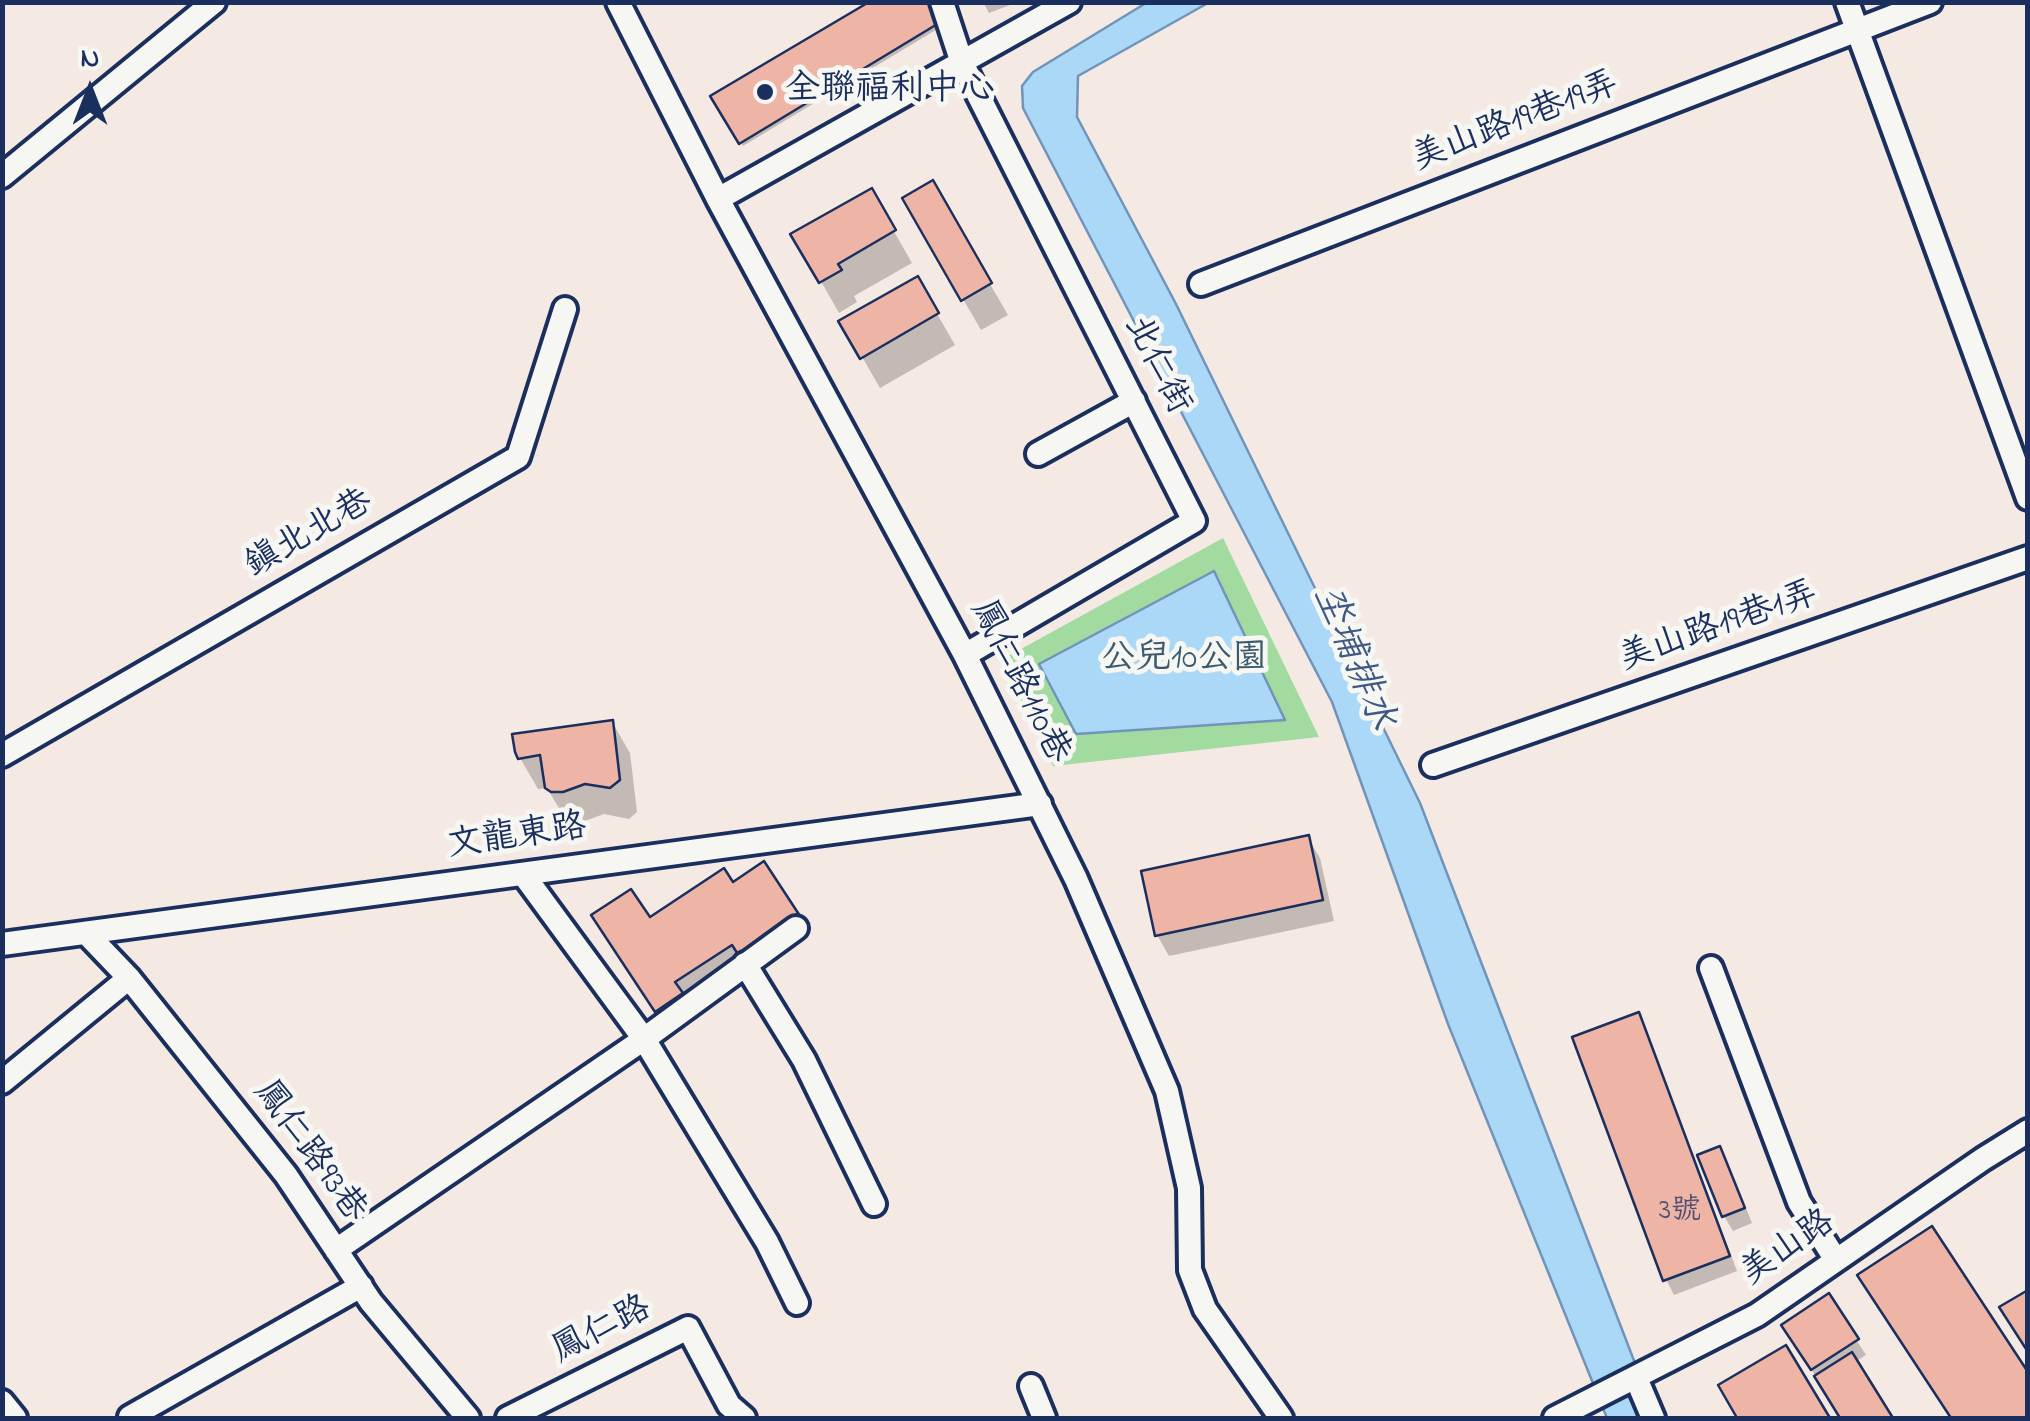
<!DOCTYPE html>
<meta charset="utf-8">
<style>
body{margin:0}
#map{position:relative;width:2030px;height:1421px;overflow:hidden;background:#f4e9e3;font-family:"Indie Flower",sans-serif}
canvas{display:block}
.frame{position:absolute;inset:0;border:5px solid #1b2f5e;pointer-events:none}
.north{position:absolute;left:40px;top:40px;width:100px;height:100px;-webkit-text-stroke:8px #f6f6f2;paint-order:stroke;rotate:0deg;font-size:28px;font-weight:700;line-height:40px;text-align:center;color:#1b2f5e}
.north::after{content:'';display:block;margin:auto;width:35px;height:45px;background:#1b2f5e;clip-path:polygon(50% 0,100% 100%,50% 72%,0 100%)}
</style>
<div id="map">
<canvas width="2030" height="1421"></canvas>
<div class="frame"></div>
<div class="north">N</div>
</div>
<script>
const ctx = document.querySelector('canvas').getContext('2d');
ctx.lineJoin = 'round';
function fillPath(path, color) {
  ctx.fillStyle = color;
  ctx.fill(path, 'evenodd');
}
function toPath(rows) {
  const path = new Path2D();
  for (const r of rows) {
    path.moveTo(r[0], r[1]);
    for (let i = 2; i < r.length; i += 2) path.lineTo(r[i], r[i + 1]);
  }
  return path;
}
function strokePath(path, color, width, dash) {
  ctx.strokeStyle = color;
  ctx.lineWidth = width;
  ctx.lineCap = dash ? 'butt' : 'round';
  ctx.setLineDash(dash || []);
  ctx.stroke(path);
}
function drawText(font, color, halo, rows, align = 'center') {
  ctx.font = font + ' "Indie Flower","LXGW WenKai TC",sans-serif';
  ctx.lineWidth = 10;
  ctx.setLineDash([]);
  ctx.textBaseline = 'middle';
  ctx.strokeStyle = halo;
  ctx.fillStyle = color;
  for (const [text, x, y, turn = 0] of rows) {
    ctx.save();
    ctx.translate(x, y);
    ctx.rotate((+turn || 0) * Math.PI / 180);
    ctx.textAlign = isNaN(turn) ? turn : align;
    if (halo) ctx.strokeText(text, 0, 0);
    ctx.fillText(text, 0, 0);
    ctx.restore();
  }
}
const green = toPath([
 [1223,538,1319,737,1053,766,1001,660]
]);
const water = toPath([
 [1146,3,1208,3,1078,76,1077,117,1176,304,1420,803,1656,1418,1607,1418,1448,1024,1332,702,1023,108,1022,86,1033,72,1146,3],
 [1214,571,1285,720,1076,734,1039,664,1214,571]
]);
const shadow = toPath([
 [930,2,939,28,743,146,713,97],
 [983,2,1018,2,989,13],
 [932,184,1008,315,981,330,905,199],
 [871,191,912,263,854,296,857,302,839,313,794,234],
 [917,279,955,345,880,388,842,322],
 [612,722,630,753,637,812,629,819,604,814,582,822,571,822,566,820,547,788,538,789,520,758],
 [1308,838,1320,858,1334,921,1169,956,1157,935],
 [732,885,800,920,809,935,666,1025,603,931,649,920],
 [1638,1015,1646,1030,1737,1271,1674,1295,1666,1279],
 [1719,1149,1728,1164,1752,1223,1733,1231,1724,1216],
 [1829,1297,1866,1355,1855,1362,1890,1418,1842,1418,1793,1340]
]);
const building = toPath([
 [869,2,932,2,939,23,739,144,710,96,869,2],
 [933,180,992,283,961,301,902,198,933,180],
 [872,188,896,230,838,264,842,270,819,283,790,234,872,188],
 [918,276,939,313,860,359,838,321,918,276],
 [613,720,620,780,610,788,585,784,563,792,551,792,545,788,540,755,518,759,515,752,512,734,613,720],
 [1309,835,1323,900,1155,936,1141,871,1309,835],
 [764,861,802,919,741,959,732,945,675,982,683,993,655,1012,591,915,631,889,650,917,724,868,733,882,764,861],
 [1639,1012,1730,1256,1663,1281,1572,1037,1639,1012],
 [1720,1146,1745,1208,1722,1217,1697,1155,1720,1146],
 [1932,1226,2028,1372,2028,1418,1951,1418,1857,1275,1932,1226],
 [2028,1290,2028,1352,1999,1307,2028,1290],
 [1829,1293,1859,1339,1811,1370,1781,1325,1829,1293],
 [1786,1345,1830,1418,1737,1418,1718,1385,1786,1345],
 [1852,1352,1893,1418,1840,1418,1814,1376,1852,1352]
]);
const minor = toPath([
 [618,2,718,199,965,655,1076,879,1167,1091,1189,1188,1190,1270,1205,1309,1281,1418],
 [942,2,962,63,1194,521,965,655],
 [1847,2,2028,498],
 [2,176,214,2],
 [718,199,1069,2],
 [1201,284,1930,2],
 [1038,454,1134,401],
 [2,755,518,457,565,309],
 [1433,765,2028,558],
 [523,874,644,1039,767,1242,797,1303],
 [86,933,129,978,286,1175,371,1302,468,1418],
 [2,944,1040,804],
 [745,964,804,1060,874,1204],
 [1711,968,1799,1202,1836,1260],
 [2,1082,129,978],
 [336,1250,644,1039,796,928],
 [1636,1378,1653,1418],
 [1031,1386,1044,1418],
 [2,1402,15,1418],
 [130,1417,361,1286],
 [508,1418,688,1328,729,1405,744,1418],
 [1555,1418,1757,1315,1983,1159,2028,1131]
]);
const markers = [
 [765,92,10,"#1b2f5e"]
];
const numberNames = [
 ["3號",1680,1213]
];
const poiNames = [
 ["全聯福利中心",785,92]
];
const streetNames = [
 ["美山路19巷19弄",1516,124,-21],
 ["北仁街",1155,366,63],
 ["鎮北北巷",310,536,-30],
 ["美山路19巷1弄",1719,629,-19],
 ["鳳仁路110巷",1018,683,63],
 ["文龍東路",517,839,-8],
 ["鳳仁路93巷",308,1153,54],
 ["美山路",1789,1250,-34],
 ["鳳仁路",603,1332,-27]
];
const parkNames = [
 ["公兒10公園",1184,661]
];
const waterNames = [
 ["坔埔排水",1351,659,67]
];
fillPath(green, '#a1dba0');
fillPath(water, '#abd8f7');
strokePath(water, '#7194ba', 2.5);
fillPath(shadow, '#0003');
fillPath(building, '#eeb5a7');
strokePath(building, '#1b2f5e', 2.5);
strokePath(minor, '#1b2f5e', 30);
strokePath(minor, '#f6f6f2', 22);
for (const [x, y, r, color] of markers) {
  const dot = new Path2D();
  dot.arc(x, y, r, 0, 2 * Math.PI);
  ctx.fillStyle = color;
  ctx.fill(dot);
  strokePath(dot, '#f6f6f2', 4);
}
drawText('30px', '#505070', null, numberNames);
drawText('35px', '#1b2f5e', '#f6f6f2', poiNames, 'left');
drawText('35px', '#1b2f5e', '#f6f6f2', streetNames);
drawText('35px', '#3c5a6e', '#f6f6f2', parkNames);
drawText('italic 38px', '#3f5984', '#f6f6f2', waterNames);
</script>
